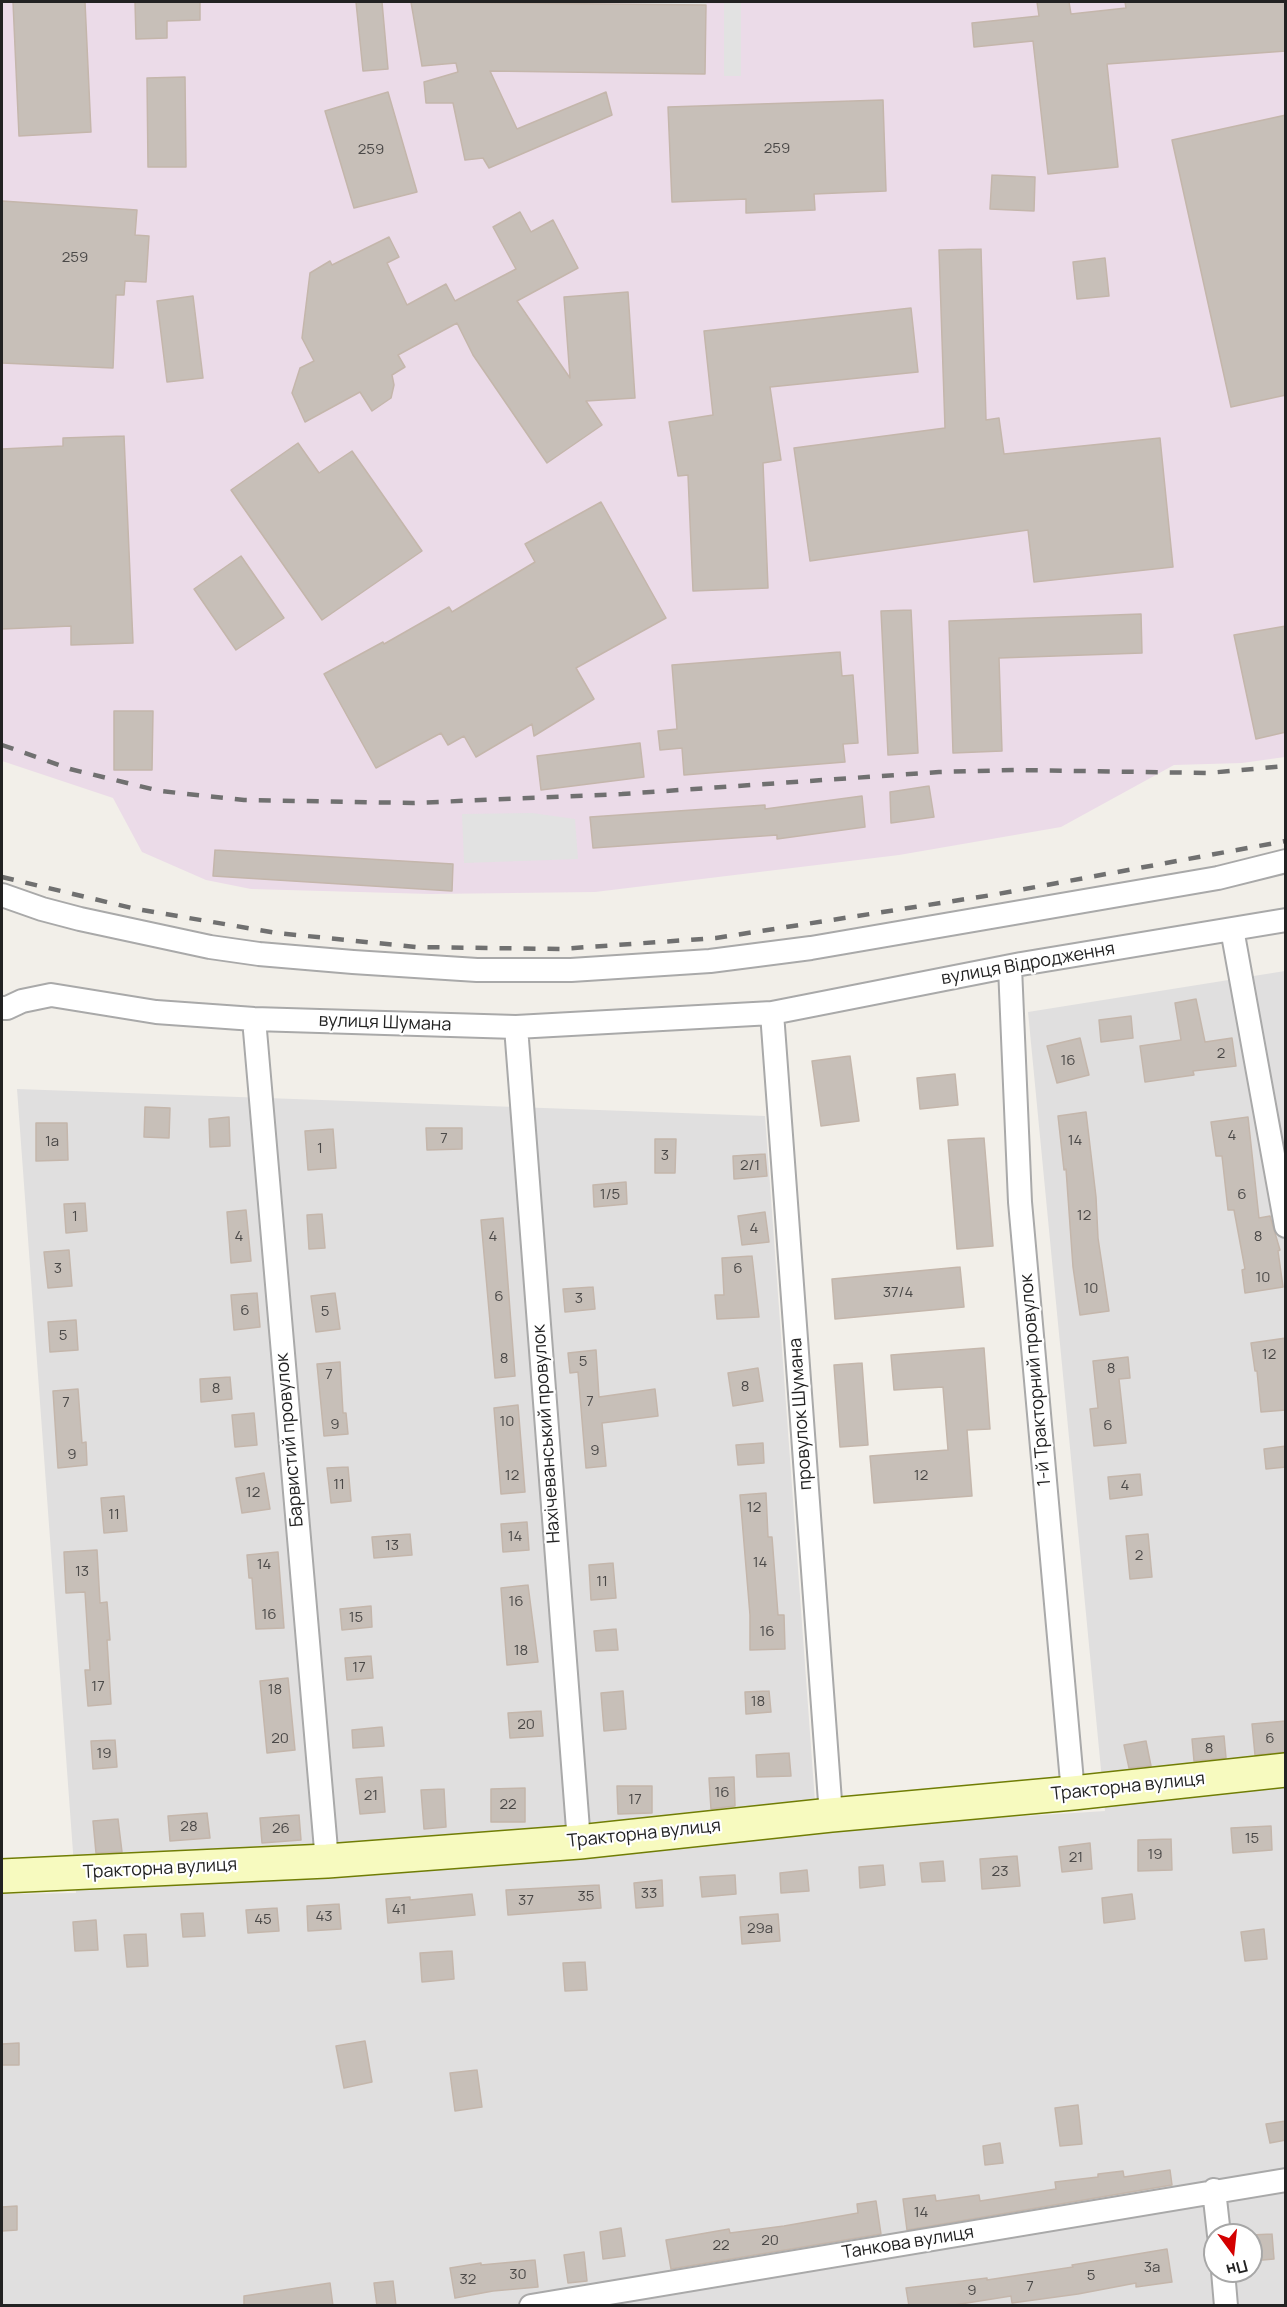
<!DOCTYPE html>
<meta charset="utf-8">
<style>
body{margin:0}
#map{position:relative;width:1287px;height:2307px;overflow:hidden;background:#f2efe9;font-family:Manrope,sans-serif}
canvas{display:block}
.frame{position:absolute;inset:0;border:3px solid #222;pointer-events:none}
.north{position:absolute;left:1203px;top:2223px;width:60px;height:60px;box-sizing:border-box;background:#fff;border:2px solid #a7a7a7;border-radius:50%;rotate:165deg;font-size:16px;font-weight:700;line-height:24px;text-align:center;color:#222}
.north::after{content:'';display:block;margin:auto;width:21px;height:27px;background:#d40000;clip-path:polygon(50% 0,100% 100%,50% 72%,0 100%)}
</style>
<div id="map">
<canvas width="1287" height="2307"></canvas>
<div class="frame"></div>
<div class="north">Пн</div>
</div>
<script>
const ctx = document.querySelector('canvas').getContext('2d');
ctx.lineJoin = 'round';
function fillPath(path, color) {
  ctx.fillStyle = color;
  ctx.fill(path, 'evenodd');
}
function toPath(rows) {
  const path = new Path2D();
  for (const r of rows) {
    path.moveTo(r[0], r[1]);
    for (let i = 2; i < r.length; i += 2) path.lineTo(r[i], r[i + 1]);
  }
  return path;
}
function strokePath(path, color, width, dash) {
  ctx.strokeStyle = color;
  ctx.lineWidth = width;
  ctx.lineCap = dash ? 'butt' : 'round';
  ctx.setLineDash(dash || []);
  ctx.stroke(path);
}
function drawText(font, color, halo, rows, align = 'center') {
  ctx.font = font + ' Manrope,sans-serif';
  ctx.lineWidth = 4.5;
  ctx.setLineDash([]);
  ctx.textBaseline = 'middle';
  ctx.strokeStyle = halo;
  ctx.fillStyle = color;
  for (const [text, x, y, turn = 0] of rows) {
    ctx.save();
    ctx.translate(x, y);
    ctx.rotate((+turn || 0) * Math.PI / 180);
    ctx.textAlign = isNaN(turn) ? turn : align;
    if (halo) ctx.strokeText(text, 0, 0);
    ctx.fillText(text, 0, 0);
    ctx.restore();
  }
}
const residential = toPath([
 [1285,971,1285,2305,2,2305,2,1894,76,1893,17,1089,765,1116,817,1829,1105,1811,1028,1012],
 [1215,2235,1251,2235,1251,2271,1215,2271]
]);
const industrial = toPath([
 [2,2,1285,2,1285,757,1242,763,1174,765,1061,827,899,855,595,892,431,894,251,889,206,880,142,852,113,798,2,761]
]);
const parking = toPath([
 [545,2,707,2,706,5],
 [724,2,741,2,741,76,724,76],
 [532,813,575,819,578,859,464,863,462,814]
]);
const building = toPath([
 [13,2,85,2,91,132,19,136,13,2],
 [135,2,200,2,200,20,167,21,167,38,136,39,135,2],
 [356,2,382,2,388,69,363,71,356,2],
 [411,2,706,5,705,74,490,71,517,129,606,92,612,115,489,168,483,158,465,160,453,103,426,103,424,82,458,72,456,63,422,66,411,2],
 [1037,2,1069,2,1071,14,1126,8,1125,2,1286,2,1286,51,1107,64,1118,167,1048,174,1033,41,974,47,972,23,1039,16,1037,2],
 [185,77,186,167,148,167,147,78,185,77],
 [388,92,417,192,354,208,325,111,388,92],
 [883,100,886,191,814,194,815,210,746,213,746,199,672,202,668,107,883,100],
 [1286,115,1286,395,1231,407,1172,140,1286,115],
 [992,175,1035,177,1034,211,990,209,992,175],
 [2,201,137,210,135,235,149,236,146,282,125,281,124,295,116,295,113,368,2,363,2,201],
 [520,212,531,232,553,220,578,268,517,301,570,378,564,297,628,292,635,398,586,401,602,425,547,463,473,355,457,323,398,355,405,367,392,375,394,385,391,398,372,411,360,392,305,422,292,393,300,368,314,361,302,338,310,273,330,261,332,265,389,237,399,257,387,263,407,305,446,284,455,301,516,269,493,227,520,212],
 [981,249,986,420,999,418,1004,454,1160,438,1173,567,1034,582,1028,530,810,561,794,448,945,428,939,250,981,249],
 [1105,258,1109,296,1077,299,1073,262,1105,258],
 [193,296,203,378,167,382,157,301,193,296],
 [911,308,918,372,770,387,781,460,763,463,768,588,693,591,688,475,678,476,669,422,713,415,704,331,911,308],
 [124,436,133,643,71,645,71,626,2,629,2,449,63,446,63,438,124,436],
 [298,443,319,473,352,451,422,551,322,620,231,490,298,443],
 [601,502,666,618,576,668,594,699,534,736,532,724,476,757,464,736,448,745,441,733,376,768,324,674,383,642,384,644,449,607,452,612,535,562,525,544,601,502],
 [241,556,284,618,236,650,194,589,241,556],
 [911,610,918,753,888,755,881,611,911,610],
 [1141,614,1142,653,999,658,1002,751,953,753,949,621,1141,614],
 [1286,626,1286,732,1256,739,1234,635,1286,626],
 [840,652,842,676,853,675,858,743,843,744,845,762,684,775,682,748,660,750,658,731,677,729,672,665,840,652],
 [114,711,153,711,152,770,114,770,114,711],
 [640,743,644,777,541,790,537,756,640,743],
 [929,786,934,817,891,823,890,792,929,786],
 [862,796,865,827,777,839,777,835,593,848,590,817,765,805,765,809,862,796],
 [215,850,453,864,452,891,213,876,215,850],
 [1196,999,1205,1042,1232,1038,1236,1066,1193,1071,1194,1075,1145,1082,1140,1046,1181,1040,1175,1003,1196,999],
 [1131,1016,1133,1038,1101,1042,1099,1020,1131,1016],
 [1080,1038,1089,1075,1057,1083,1047,1046,1080,1038],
 [850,1056,859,1121,821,1126,812,1061,850,1056],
 [955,1074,958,1105,920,1109,917,1078,955,1074],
 [145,1107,170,1108,169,1138,144,1137,145,1107],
 [1086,1112,1096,1197,1098,1238,1109,1311,1080,1315,1073,1267,1066,1169,1064,1170,1058,1116,1086,1112],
 [229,1117,230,1146,210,1147,209,1119,229,1117],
 [1248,1117,1259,1218,1270,1216,1280,1250,1278,1251,1283,1287,1245,1293,1242,1270,1245,1269,1234,1210,1228,1210,1222,1156,1216,1156,1211,1122,1248,1117],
 [36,1123,67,1123,68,1160,36,1161,36,1123],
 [426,1128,462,1128,462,1149,427,1150,426,1128],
 [333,1129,336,1168,308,1170,305,1131,333,1129],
 [984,1138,993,1246,957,1249,948,1140,984,1138],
 [655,1139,676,1139,675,1173,655,1173,655,1139],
 [765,1154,767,1176,734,1179,733,1156,765,1154],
 [626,1182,627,1204,594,1207,593,1185,626,1182],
 [85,1203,87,1231,66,1233,64,1204,85,1203],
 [246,1210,251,1261,231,1263,227,1212,246,1210],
 [765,1212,769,1242,742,1245,738,1216,765,1212],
 [322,1214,325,1248,309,1249,307,1215,322,1214],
 [503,1218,515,1376,495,1378,481,1220,503,1218],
 [69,1250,72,1286,48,1288,44,1252,69,1250],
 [752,1256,759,1317,717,1319,715,1295,724,1295,722,1258,752,1256],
 [960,1267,964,1307,835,1319,832,1279,960,1267],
 [593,1287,595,1309,565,1312,563,1289,593,1287],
 [257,1293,260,1327,234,1330,231,1295,257,1293],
 [335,1293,340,1329,316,1332,311,1296,335,1293],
 [76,1320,78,1350,50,1352,48,1322,76,1320],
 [1286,1338,1286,1410,1261,1412,1257,1371,1255,1371,1251,1343,1286,1338],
 [984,1348,990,1429,967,1430,972,1496,874,1503,870,1456,948,1450,943,1387,894,1390,891,1355,984,1348],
 [596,1350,599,1397,655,1389,658,1416,602,1423,606,1466,586,1468,578,1372,570,1373,568,1353,596,1350],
 [1128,1357,1130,1378,1119,1379,1126,1443,1094,1446,1090,1409,1098,1408,1093,1361,1128,1357],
 [340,1362,343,1413,346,1413,348,1434,324,1436,317,1364,340,1362],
 [862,1363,868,1445,840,1447,834,1365,862,1363],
 [758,1368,763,1401,733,1406,728,1373,758,1368],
 [230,1377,232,1399,201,1402,200,1379,230,1377],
 [78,1389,82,1443,86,1442,87,1465,58,1468,53,1391,78,1389],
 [518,1405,525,1492,501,1494,494,1408,518,1405],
 [254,1413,257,1445,235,1447,232,1415,254,1413],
 [763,1443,764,1463,738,1465,736,1445,763,1443],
 [1286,1446,1286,1467,1266,1469,1264,1449,1286,1446],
 [348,1467,351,1501,331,1503,327,1468,348,1467],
 [264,1473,270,1509,242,1513,236,1478,264,1473],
 [1140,1474,1142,1495,1110,1499,1108,1477,1140,1474],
 [766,1493,768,1537,772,1537,778,1615,784,1615,785,1649,750,1650,750,1615,740,1495,766,1493],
 [124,1496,127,1531,104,1533,101,1498,124,1496],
 [527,1522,529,1550,503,1552,501,1524,527,1522],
 [410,1534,412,1555,374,1558,372,1537,410,1534],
 [1148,1534,1152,1577,1130,1579,1126,1536,1148,1534],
 [97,1550,100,1603,107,1602,110,1640,107,1640,111,1704,88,1706,85,1670,90,1670,85,1592,66,1593,64,1552,97,1550],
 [278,1552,284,1628,256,1629,252,1578,249,1578,247,1555,278,1552],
 [613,1563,616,1598,591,1600,589,1565,613,1563],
 [528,1585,538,1662,507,1665,501,1588,528,1585],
 [371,1606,372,1627,342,1630,340,1609,371,1606],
 [616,1629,618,1650,596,1651,594,1631,616,1629],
 [371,1656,373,1678,347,1680,345,1658,371,1656],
 [288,1678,295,1750,267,1753,260,1681,288,1678],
 [623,1691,626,1729,604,1731,601,1693,623,1691],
 [769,1691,771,1712,746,1714,745,1692,769,1691],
 [541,1711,543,1736,510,1738,508,1713,541,1711],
 [1286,1721,1286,1752,1255,1755,1252,1724,1286,1721],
 [382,1727,384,1746,353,1748,352,1730,382,1727],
 [1224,1736,1226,1758,1194,1761,1192,1739,1224,1736],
 [115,1740,117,1767,93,1769,91,1741,115,1740],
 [1146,1741,1151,1766,1129,1768,1124,1745,1146,1741],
 [789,1753,791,1776,757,1777,756,1755,789,1753],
 [382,1777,385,1812,360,1814,356,1779,382,1777],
 [734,1777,735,1806,711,1809,709,1778,734,1777],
 [617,1786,652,1786,652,1813,618,1814,617,1786],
 [525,1788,525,1822,491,1822,491,1789,525,1788],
 [444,1789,446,1827,424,1829,421,1790,444,1789],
 [207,1813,210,1838,170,1841,168,1816,207,1813],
 [299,1815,301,1840,262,1843,260,1818,299,1815],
 [118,1819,122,1852,96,1853,93,1821,118,1819],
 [1271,1826,1272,1850,1233,1853,1231,1828,1271,1826],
 [1171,1839,1172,1870,1138,1871,1138,1840,1171,1839],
 [1090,1843,1092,1869,1062,1872,1059,1847,1090,1843],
 [1017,1856,1020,1886,982,1889,980,1859,1017,1856],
 [943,1861,945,1881,922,1882,920,1863,943,1861],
 [883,1865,885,1885,860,1888,859,1867,883,1865],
 [807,1870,809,1891,781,1893,780,1873,807,1870],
 [735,1875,736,1894,702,1897,700,1877,735,1875],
 [662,1880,663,1906,636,1908,634,1883,662,1880],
 [599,1885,601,1908,508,1915,506,1890,599,1885],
 [472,1894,475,1915,388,1923,386,1899,410,1897,410,1900,472,1894],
 [1132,1894,1135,1919,1104,1923,1102,1898,1132,1894],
 [339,1904,341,1929,308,1931,307,1906,339,1904],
 [277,1908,279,1931,248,1933,246,1910,277,1908],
 [203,1913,205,1936,183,1937,181,1914,203,1913],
 [778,1914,780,1941,742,1944,740,1917,778,1914],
 [96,1920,98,1950,75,1951,73,1922,96,1920],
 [1264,1929,1267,1959,1245,1961,1241,1932,1264,1929],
 [146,1934,148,1966,127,1967,124,1935,146,1934],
 [452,1951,454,1979,422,1982,420,1953,452,1951],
 [585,1962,587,1990,565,1991,563,1963,585,1962],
 [365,2041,372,2082,344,2088,336,2046,365,2041],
 [19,2043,19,2065,2,2065,2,2044,19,2043],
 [477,2070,482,2107,455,2111,450,2073,477,2070],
 [1078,2105,1082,2144,1060,2146,1055,2108,1078,2105],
 [1286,2121,1286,2140,1270,2143,1266,2124,1286,2121],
 [1000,2143,1003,2163,985,2165,983,2146,1000,2143],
 [1170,2170,1172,2185,907,2230,903,2199,935,2195,936,2201,979,2195,980,2201,1056,2189,1055,2182,1098,2177,1098,2174,1123,2171,1124,2177,1170,2170],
 [876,2201,881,2234,671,2269,666,2240,729,2229,730,2233,784,2226,858,2213,857,2204,876,2201],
 [17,2206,17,2230,2,2231,2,2207,17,2206],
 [621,2228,625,2256,603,2259,600,2232,621,2228],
 [1272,2234,1274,2259,1251,2261,1251,2235,1272,2234],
 [1167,2249,1172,2282,1136,2287,1136,2283,1078,2294,1012,2303,1011,2296,948,2306,909,2306,906,2288,987,2278,987,2280,1073,2267,1072,2265,1167,2249],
 [584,2252,587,2281,568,2283,564,2255,584,2252],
 [535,2260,538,2287,493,2291,455,2298,450,2268,481,2263,481,2265,535,2260],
 [393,2281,396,2306,377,2306,374,2283,393,2281],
 [330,2283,333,2306,244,2306,244,2296,330,2283]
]);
const street = toPath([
 [2,895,42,909,80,919,210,947,259,954,353,962,477,970,571,970,710,961,811,948,1218,878,1286,861],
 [1232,929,1286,1226],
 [1010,967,1020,1202,1073,1793],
 [2,1008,7,1008,22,1001,51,995,156,1012,254,1019,516,1027,772,1013,1021,964,1286,920],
 [772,1013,831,1815],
 [254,1019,327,1861],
 [516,1027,579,1842],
 [1214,2190,1219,2235],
 [1223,2271,1226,2306],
 [531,2306,1286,2180]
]);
const secondary = toPath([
 [2,1876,327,1861,579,1842,831,1815,1073,1793,1286,1770]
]);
const rail = toPath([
 [2,745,70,769,160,791,244,800,413,803,622,794,939,772,1014,770,1208,773,1286,766],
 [2,877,136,909,277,933,416,947,560,949,716,938,992,895,1286,841]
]);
const numberNames = [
 ["259",777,149],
 ["259",371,150],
 ["259",75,258],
 ["2",1221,1054],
 ["16",1068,1061],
 ["4",1232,1136],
 ["7",444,1139],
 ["14",1075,1141],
 ["1а",52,1142],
 ["1",320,1149],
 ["3",665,1156],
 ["2/1",750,1166],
 ["1/5",610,1195],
 ["6",1242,1195],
 ["12",1084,1216],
 ["1",75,1217],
 ["4",754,1229],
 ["4",239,1237],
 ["4",493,1237],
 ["8",1258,1237],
 ["3",58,1269],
 ["6",738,1269],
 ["10",1263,1278],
 ["10",1091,1289],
 ["37/4",898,1293],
 ["6",499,1297],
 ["3",579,1299],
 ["6",245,1311],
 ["5",325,1312],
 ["5",63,1336],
 ["12",1269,1355],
 ["8",504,1359],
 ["5",583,1362],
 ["8",1111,1369],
 ["7",329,1375],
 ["8",745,1387],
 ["8",216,1389],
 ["7",590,1402],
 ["7",66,1403],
 ["10",507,1422],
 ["9",335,1425],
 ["6",1108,1426],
 ["9",595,1451],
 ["9",72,1455],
 ["12",512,1476],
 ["12",921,1476],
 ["11",339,1485],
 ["4",1125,1486],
 ["12",253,1493],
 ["12",754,1508],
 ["11",114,1515],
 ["14",515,1537],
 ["13",392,1546],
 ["2",1139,1556],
 ["14",760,1563],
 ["14",264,1565],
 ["13",82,1572],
 ["11",602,1582],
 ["16",516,1602],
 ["16",269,1615],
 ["15",356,1618],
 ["16",767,1632],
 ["18",521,1651],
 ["17",359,1668],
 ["17",98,1687],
 ["18",275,1690],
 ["18",758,1702],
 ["20",526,1725],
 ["20",280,1739],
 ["6",1270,1739],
 ["8",1209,1749],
 ["19",104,1754],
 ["16",722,1793],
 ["21",371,1796],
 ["17",635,1800],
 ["22",508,1805],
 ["28",189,1827],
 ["26",281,1829],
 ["15",1252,1839],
 ["19",1155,1855],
 ["21",1076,1858],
 ["23",1000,1872],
 ["33",649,1894],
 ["35",586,1897],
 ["37",526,1901],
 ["41",399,1910],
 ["43",324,1917],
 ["45",263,1920],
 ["29а",760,1929],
 ["14",921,2213],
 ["20",770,2241],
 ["22",721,2246],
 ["3а",1152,2268],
 ["30",518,2275],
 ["5",1091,2276],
 ["32",468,2280],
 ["7",1030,2287],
 ["9",972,2291]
];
const streetNames = [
 ["вулиця Відродження",1028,964,-10],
 ["вулиця Шумана",385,1023,2],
 ["1-й Тракторний провулок",1036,1380,-95],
 ["провулок Шумана",801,1414,-94],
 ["Нахічеванський провулок",547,1434,-94],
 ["Барвистий провулок",290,1440,-95],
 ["Тракторна вулиця",1128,1787,-6],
 ["Тракторна вулиця",644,1834,-6],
 ["Тракторна вулиця",160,1869,-3],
 ["Танкова вулиця",908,2243,-9]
];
fillPath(residential, '#e0dfdf');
fillPath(industrial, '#ebdbe8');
fillPath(parking, '#e2e2e2');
fillPath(building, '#c7bfb8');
strokePath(building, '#c4b6ab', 1.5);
strokePath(street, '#a9a9a9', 26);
strokePath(secondary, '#707d05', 36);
strokePath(street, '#fff', 22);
strokePath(secondary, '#f7fabf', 33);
strokePath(rail, '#707070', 4.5, [12, 12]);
drawText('15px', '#4b4948', null, numberNames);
drawText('18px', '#222', '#fff', streetNames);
</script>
